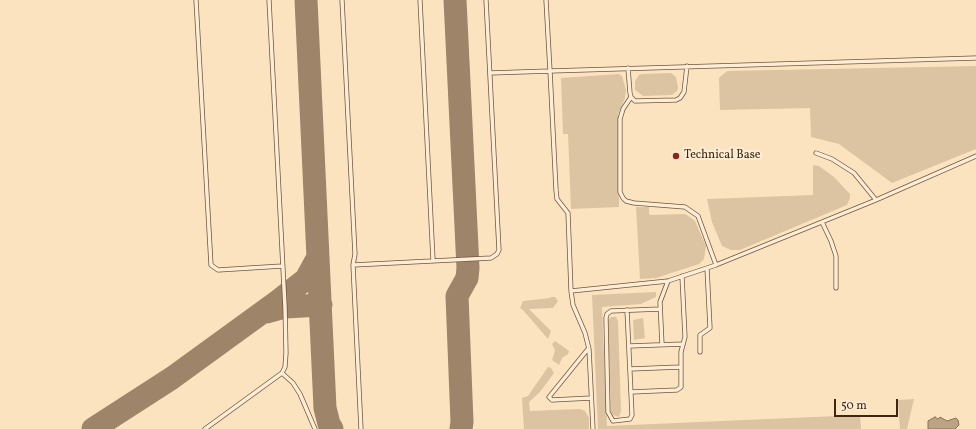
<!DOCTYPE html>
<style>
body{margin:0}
#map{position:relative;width:976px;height:429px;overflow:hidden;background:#fce3c0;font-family:Vollkorn,serif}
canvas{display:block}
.scale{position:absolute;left:834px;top:399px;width:64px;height:18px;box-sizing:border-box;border:2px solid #41260f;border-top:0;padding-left:5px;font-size:12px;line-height:14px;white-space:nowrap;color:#41260f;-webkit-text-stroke:3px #fdedd6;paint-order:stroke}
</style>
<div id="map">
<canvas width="976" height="429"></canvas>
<div class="scale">50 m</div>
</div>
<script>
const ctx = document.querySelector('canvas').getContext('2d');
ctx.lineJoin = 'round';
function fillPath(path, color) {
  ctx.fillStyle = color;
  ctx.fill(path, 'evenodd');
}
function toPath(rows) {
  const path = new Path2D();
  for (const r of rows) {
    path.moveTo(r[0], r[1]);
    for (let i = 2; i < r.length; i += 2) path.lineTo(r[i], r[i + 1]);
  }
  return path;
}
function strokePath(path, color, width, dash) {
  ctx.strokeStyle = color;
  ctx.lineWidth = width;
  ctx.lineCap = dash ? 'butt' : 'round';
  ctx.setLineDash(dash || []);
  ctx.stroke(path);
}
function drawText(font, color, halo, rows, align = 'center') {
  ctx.font = font + ' Vollkorn,serif';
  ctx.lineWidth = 4;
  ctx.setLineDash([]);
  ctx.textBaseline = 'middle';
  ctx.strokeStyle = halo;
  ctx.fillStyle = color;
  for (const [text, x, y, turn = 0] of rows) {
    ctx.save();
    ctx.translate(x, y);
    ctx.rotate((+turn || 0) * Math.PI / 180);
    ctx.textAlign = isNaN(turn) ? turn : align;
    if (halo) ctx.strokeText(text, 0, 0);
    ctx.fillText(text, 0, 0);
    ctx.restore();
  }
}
const green = toPath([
 [976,66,976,149,892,183,839,144,811,137,810,108,720,110,719,78,727,71],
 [671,73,676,77,678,88,677,91,672,95,643,96,635,90,635,81,639,75,642,74],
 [619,74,622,76,626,90,625,98,618,114,619,207,571,209,568,134,563,134,561,78],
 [813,165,819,166,834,177,850,194,850,198,847,205,740,250,731,250,722,246,712,222,707,199,813,195],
 [636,207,649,207,649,214,651,215,685,214,690,217,695,221,706,246,704,259,699,264,656,278,640,279],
 [656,292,656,297,641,304,602,307,607,426,860,415,861,429,598,429,592,295],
 [551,297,555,297,558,301,553,308,529,309,551,331,548,339,523,310,520,308,523,301,550,298],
 [611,317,616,317,618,321,621,411,619,417,613,415,611,412,608,320],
 [643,318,645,338,634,340,633,320],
 [555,341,569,351,568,354,562,358,559,365,552,360,555,350,552,344],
 [548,367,551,368,554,373,540,392,529,402,530,411,580,409,585,411,589,418,589,429,524,429,522,398,528,396],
 [914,399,907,429,900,429,898,400]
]);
const water = toPath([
 [935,417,938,419,940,417,947,421,956,418,958,420,959,425,955,429,928,429,928,421,935,417]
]);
const taxiway = toPath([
 [306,0,325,408,329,424,332,429],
 [455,0,468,268,467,278,457,296,462,422,461,429],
 [267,312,285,307,321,305],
 [93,429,172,378,278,301,306,279,318,257]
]);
const service = toPath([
 [196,0,211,265,218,270,282,266],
 [342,0,355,254,353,265,361,429],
 [420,0,433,260],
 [628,68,630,93,631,97,635,101,676,100,680,98,684,92,687,66],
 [490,73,550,71,546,0],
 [631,97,623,109,620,119,620,192,623,198,626,201,634,203,685,207,698,216,716,265,668,281,571,291,568,213,557,199,556,190,550,71,976,58],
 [876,200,976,156],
 [822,222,831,241,836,256,836,288],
 [353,265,491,258,497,254,499,250,486,0],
 [716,265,876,200,854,173,832,159,816,153],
 [571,291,573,305,585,333,589,349,593,429],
 [627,310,632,415,630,419,613,421,608,412,606,318,607,314,611,311,660,309],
 [662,345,660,302,668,281],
 [629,346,683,344],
 [588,349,549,397,552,400,591,398],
 [700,352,700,335,710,328,707,268],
 [630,369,680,367],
 [282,373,293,383,300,394,315,429],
 [631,392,677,390,681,387,681,352,685,337,682,276],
 [205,429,282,373,285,367,286,353,285,307,269,0]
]);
const markers = [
 [676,156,4,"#8f2418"]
];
const poiNames = [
 ["Technical Base",684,156]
];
fillPath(green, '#dcc3a2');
fillPath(water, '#bca384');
strokePath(water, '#8b7155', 1);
strokePath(taxiway, '#9e8468', 23);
strokePath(service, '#70553b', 5);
strokePath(service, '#fdedd6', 3.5);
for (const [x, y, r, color] of markers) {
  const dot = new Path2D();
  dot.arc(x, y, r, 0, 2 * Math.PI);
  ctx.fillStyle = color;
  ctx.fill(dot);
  strokePath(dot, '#fdedd6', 1.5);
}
drawText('12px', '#41260f', '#fdedd6', poiNames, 'left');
</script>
